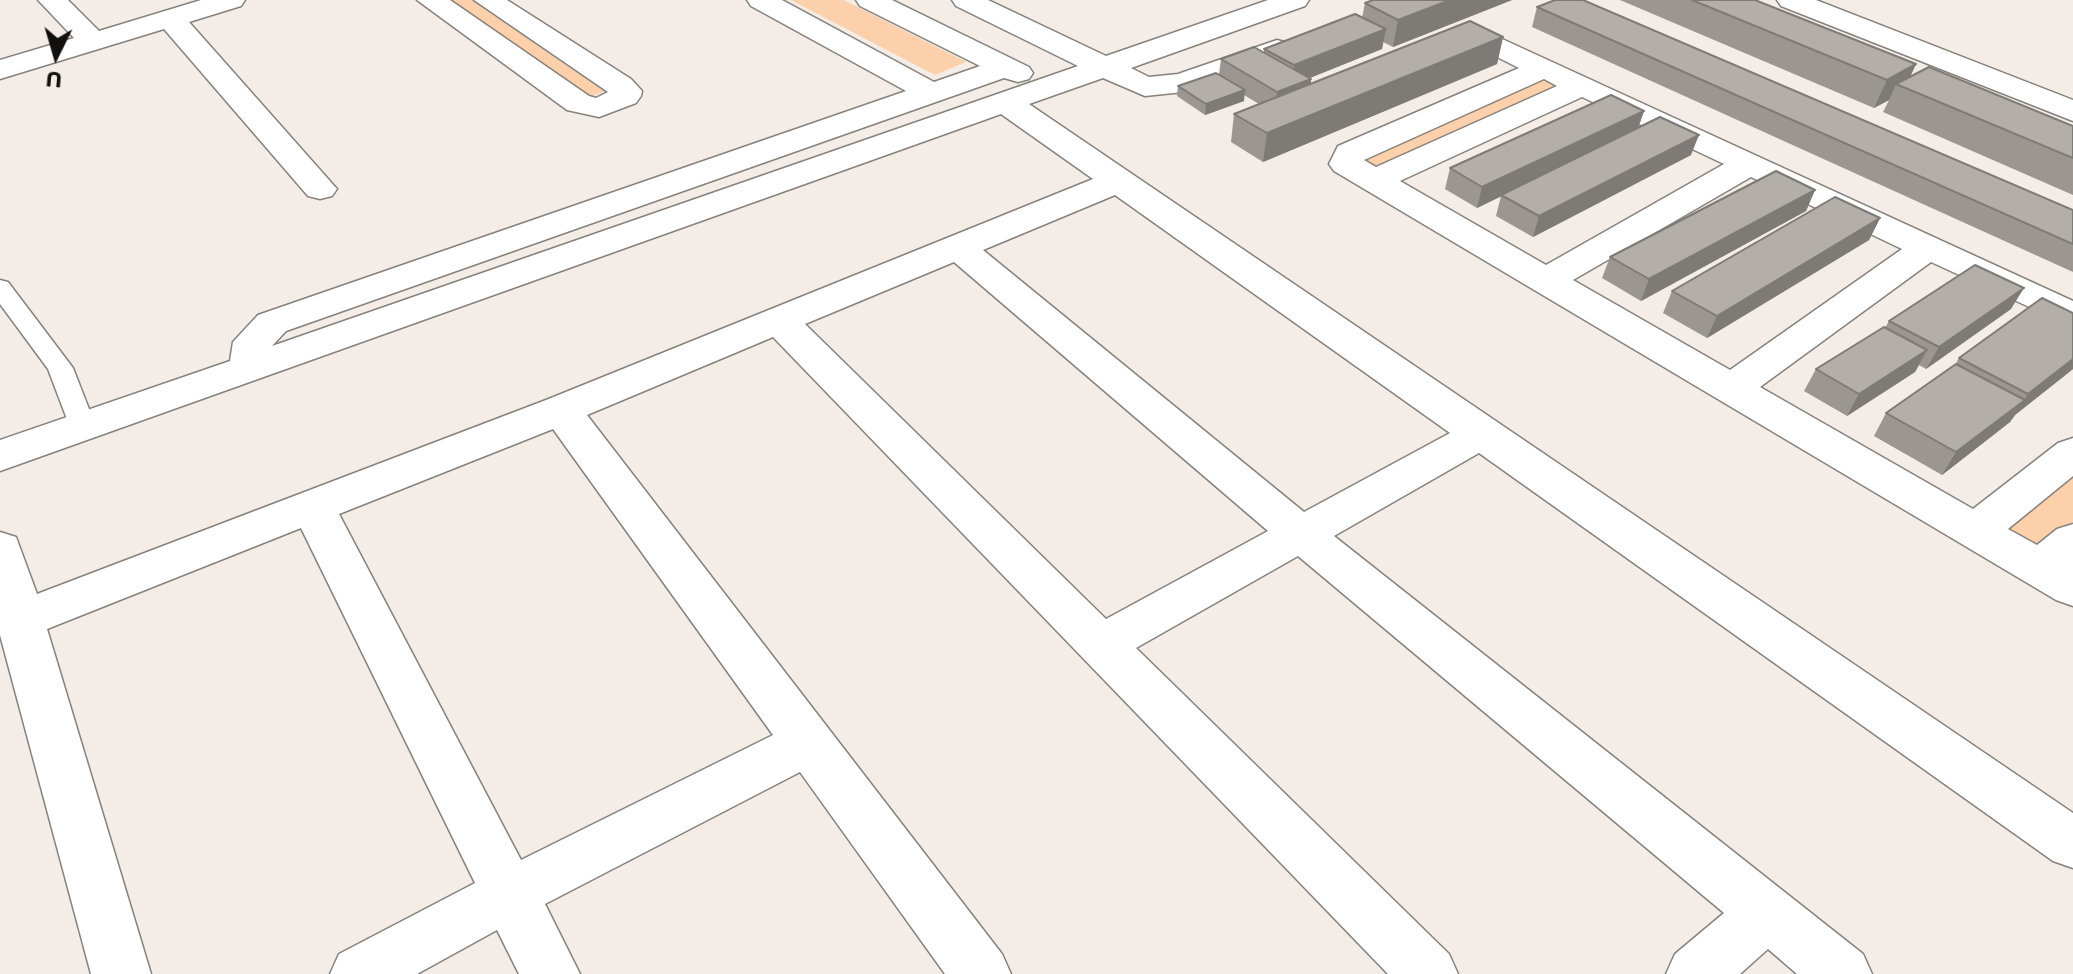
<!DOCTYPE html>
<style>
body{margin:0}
#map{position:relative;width:2073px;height:974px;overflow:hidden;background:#f4ede7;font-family:Commissioner,sans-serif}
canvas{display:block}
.north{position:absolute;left:16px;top:16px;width:80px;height:80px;-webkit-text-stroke:6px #f4ede7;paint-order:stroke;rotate:185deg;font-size:22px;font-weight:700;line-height:32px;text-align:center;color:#12100e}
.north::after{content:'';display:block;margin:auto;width:28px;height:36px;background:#12100e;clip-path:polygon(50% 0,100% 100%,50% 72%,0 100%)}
</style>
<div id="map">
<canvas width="2073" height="974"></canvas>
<div class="north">U</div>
</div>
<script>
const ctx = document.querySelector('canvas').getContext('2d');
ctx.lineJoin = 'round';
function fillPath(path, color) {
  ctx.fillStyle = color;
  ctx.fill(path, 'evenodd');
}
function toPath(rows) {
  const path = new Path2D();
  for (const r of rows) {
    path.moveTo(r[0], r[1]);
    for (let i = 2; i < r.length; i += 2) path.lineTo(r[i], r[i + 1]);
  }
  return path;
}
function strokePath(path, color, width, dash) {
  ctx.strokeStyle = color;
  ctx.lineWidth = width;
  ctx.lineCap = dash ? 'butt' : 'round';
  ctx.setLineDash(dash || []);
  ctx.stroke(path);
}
const green = toPath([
 [449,0,474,0,608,90,590,97],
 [791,0,844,0,966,62,935,75],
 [1540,78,1560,88,1375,172,1355,160],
 [2073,467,2073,521,2035,553,1996,531]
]);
const service = toPath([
 [0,280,8,282,73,368,96,427,92,433,83,436,74,433,70,427,48,369,0,304,0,280]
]);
const minor = toPath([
 [38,0,68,0,99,31,201,0,245,0,241,6,189,22,337,189,332,196,320,199,308,196,164,29,0,79,0,60,74,38,38,0],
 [417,0,450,0,589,96,596,98,608,92,474,0,507,0,631,79,642,91,641,96,636,103,599,117,567,110,417,0],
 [747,0,782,0,934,82,980,66,860,6,856,0,892,0,1029,67,1033,73,1029,79,1018,82,1004,78,286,331,272,346,1078,66,956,6,952,0,988,0,1106,56,1268,0,1309,0,1305,6,1131,68,1149,77,1178,74,1277,40,1288,43,1292,49,1288,55,1183,92,1145,96,1103,78,1029,104,2073,813,2073,868,2053,861,1479,453,1334,536,1863,954,1872,974,1797,974,1768,949,1740,974,1666,974,1675,954,1724,913,1298,556,1136,648,1449,954,1458,974,1388,974,773,337,587,415,1002,954,1011,974,945,974,800,772,545,904,580,974,519,974,497,930,417,974,330,974,339,954,475,883,301,528,47,629,151,974,91,974,0,635,0,532,16,537,37,594,546,400,1093,179,1001,114,0,471,0,440,230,361,233,342,258,315,906,91,751,6,747,0],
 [1115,195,1450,433,1304,512,983,250,1115,195],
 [954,262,1268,531,1106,619,805,324,954,262],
 [553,429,773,735,521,860,339,514,553,429],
 [1777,0,1816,0,2073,100,2073,121,1781,6,1777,0],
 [1489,33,2073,301,2073,327,1931,262,1760,387,1973,509,2058,443,2073,438,2073,476,2008,529,2037,545,2057,529,2073,524,2073,606,2056,600,1334,171,1329,164,1338,146,1519,68,1479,48,1474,42,1479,36,1489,33],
 [1544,79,1557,86,1376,167,1364,160,1544,79],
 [1582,97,1724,164,1546,265,1400,181,1582,97],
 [1751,177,1902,249,1730,370,1573,280,1751,177]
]);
const wall = toPath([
 [1373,0,1512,0,1393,47,1383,42,1382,49,1310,78,1311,79,1311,84,1503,37,1497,64,1263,162,1231,142,1234,114,1259,104,1244,95,1244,101,1205,115,1177,96,1178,86,1219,74,1221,59,1264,52,1264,49,1362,18,1365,3],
 [1620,0,1755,0,1916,64,1910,77,2073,126,2073,195,1883,112,1889,100,1874,108],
 [1537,7,2073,210,2073,272,1532,27],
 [1644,111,1638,128,1691,155,1533,237,1496,216,1501,196,1477,208,1445,189,1450,168],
 [1815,190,1806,211,1641,301,1602,278,1610,257],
 [1880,218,1869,240,1707,338,1663,313,1672,291],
 [2011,309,1926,369,1919,365,1915,372,1847,416,1804,391,1816,369,1885,328,1889,321],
 [2073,313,2073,369,2015,415,2010,422,1942,475,1874,436,1886,413,1955,365,1959,358]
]);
const shadedWall = toPath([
 [1450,0,1512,0,1393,47,1398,20],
 [1386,29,1382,49,1292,85,1294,65],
 [1503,37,1497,64,1263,162,1267,133],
 [1916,64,1905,88,1896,84,1889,100,1874,108,1887,80],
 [1311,79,1308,99,1274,112,1277,92],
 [1245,90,1244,101,1205,115,1206,104],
 [1644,111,1637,131,1477,208,1482,187],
 [1699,135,1691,155,1533,237,1539,216],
 [1815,190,1806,211,1641,301,1649,279],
 [1880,218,1869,240,1707,338,1717,316],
 [2024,288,2011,309,1926,369,1939,347],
 [1927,350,1915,372,1847,416,1859,394],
 [2073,359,2073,369,2015,415,2010,422,1942,475,1956,452,2023,401,2028,394]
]);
const building = toPath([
 [1373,0,1450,0,1398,20,1365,3,1373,0],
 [1555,0,1583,0,2073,210,2073,244,1537,7,1555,0],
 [1692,0,1755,0,1916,64,1887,80,1692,0],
 [1355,14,1386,29,1294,65,1264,49,1355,14],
 [1470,21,1503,37,1267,133,1234,114,1470,21],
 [1254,47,1311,79,1277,92,1221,59,1254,47],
 [1929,67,2073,126,2073,158,1896,84,1929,67],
 [1216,73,1245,90,1206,104,1178,86,1216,73],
 [1611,95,1644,111,1482,187,1450,168,1611,95],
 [1660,117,1699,135,1539,216,1501,195,1660,117],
 [1776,171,1815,190,1649,279,1610,257,1776,171],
 [1835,197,1880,218,1717,316,1672,291,1835,197],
 [1975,265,2024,288,1939,347,1889,321,1975,265],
 [2042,298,2073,313,2073,359,2028,394,1959,358,2042,298],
 [1884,327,1927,350,1859,394,1816,369,1884,327],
 [1956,364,2025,400,1956,452,1886,413,1956,364]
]);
fillPath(green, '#fbd0ab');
strokePath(service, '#87817c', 3);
strokePath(minor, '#87817c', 3);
fillPath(service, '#fff');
fillPath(minor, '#fff');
fillPath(wall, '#9b9691');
fillPath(shadedWall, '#7e7a76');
fillPath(building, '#b4aea9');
strokePath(building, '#7e7a76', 2);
</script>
